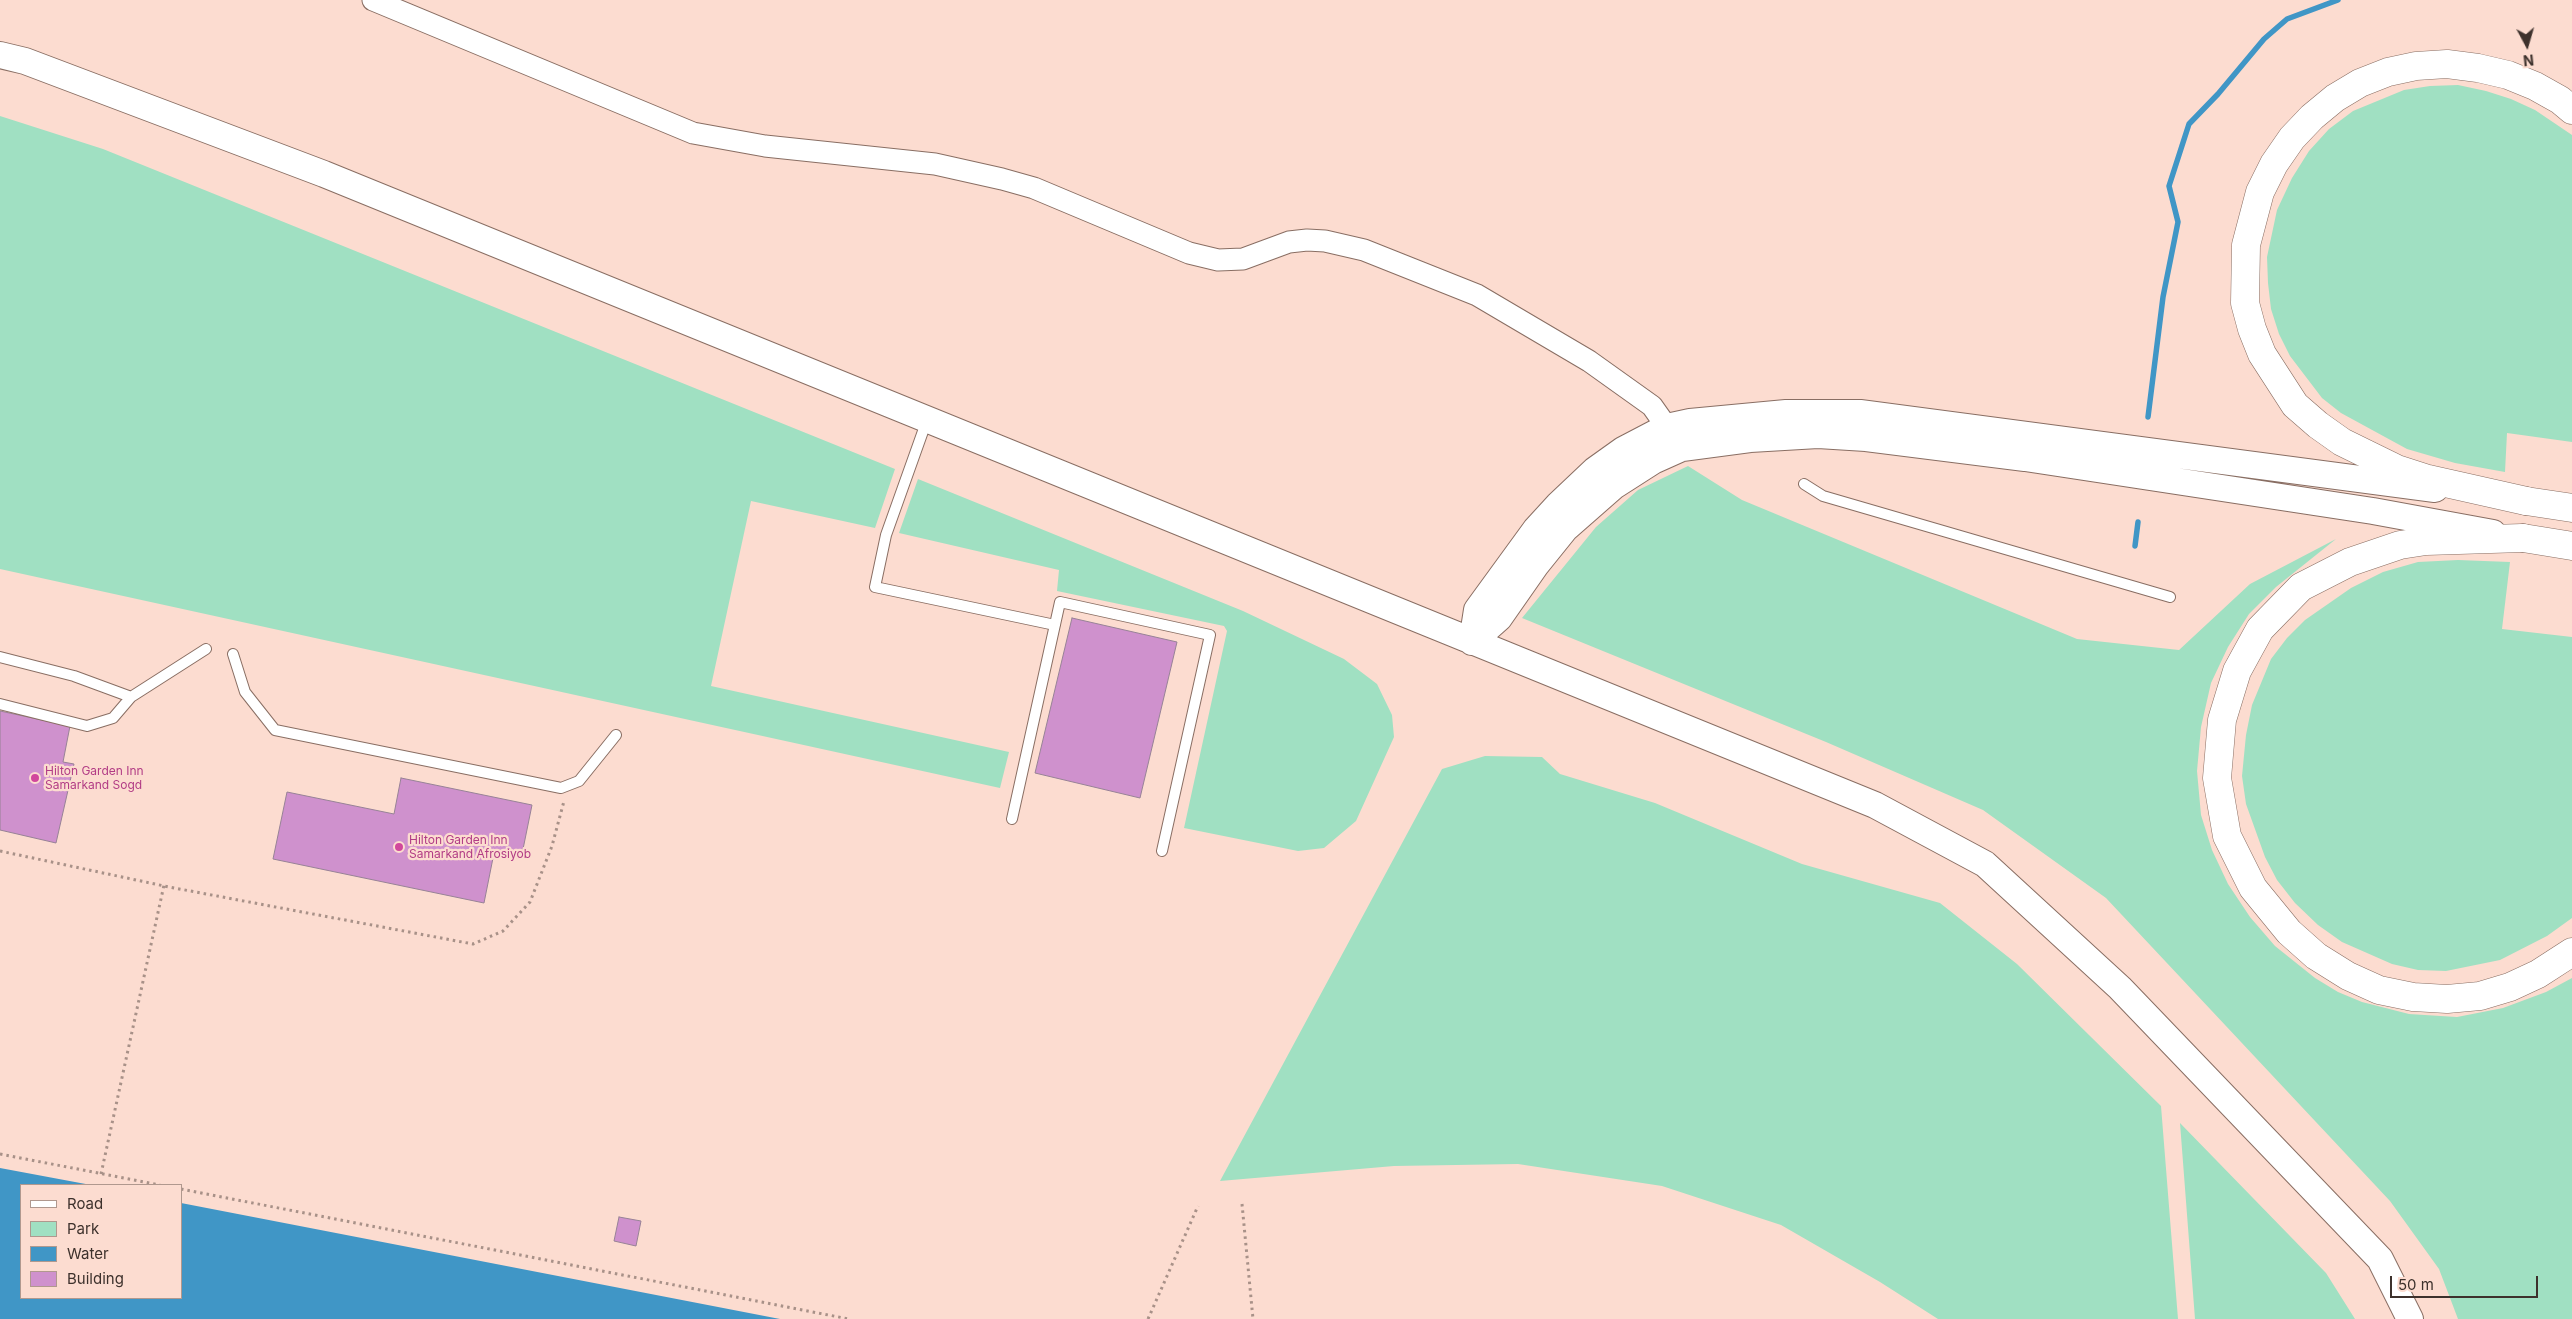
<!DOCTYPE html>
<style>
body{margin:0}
#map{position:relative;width:2572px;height:1319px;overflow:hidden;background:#fcdcd0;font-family:Inter,sans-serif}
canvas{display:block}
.legend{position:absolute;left:20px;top:1184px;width:162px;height:115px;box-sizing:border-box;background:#fcdcd0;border:1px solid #b0988e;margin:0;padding:6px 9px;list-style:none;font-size:15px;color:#3d312c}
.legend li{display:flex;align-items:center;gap:10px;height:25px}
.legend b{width:25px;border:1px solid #b0988e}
.north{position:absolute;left:2502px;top:20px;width:50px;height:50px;-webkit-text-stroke:4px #fcdcd0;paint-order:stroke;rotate:174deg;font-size:14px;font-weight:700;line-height:20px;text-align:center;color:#3d312c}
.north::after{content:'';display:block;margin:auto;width:18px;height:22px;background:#3d312c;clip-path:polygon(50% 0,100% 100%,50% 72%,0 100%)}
.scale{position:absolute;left:2390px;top:1276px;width:148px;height:22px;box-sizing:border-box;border:2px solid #3d312c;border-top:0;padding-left:6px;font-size:15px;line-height:18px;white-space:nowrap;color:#3d312c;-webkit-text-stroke:4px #fcdcd0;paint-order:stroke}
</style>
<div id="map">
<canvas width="2572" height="1319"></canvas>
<ul class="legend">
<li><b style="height:6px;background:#fff"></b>Road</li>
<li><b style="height:14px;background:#a0e0c2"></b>Park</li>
<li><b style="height:14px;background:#4096c6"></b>Water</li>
<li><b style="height:14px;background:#cf91cd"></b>Building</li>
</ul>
<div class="north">N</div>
<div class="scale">50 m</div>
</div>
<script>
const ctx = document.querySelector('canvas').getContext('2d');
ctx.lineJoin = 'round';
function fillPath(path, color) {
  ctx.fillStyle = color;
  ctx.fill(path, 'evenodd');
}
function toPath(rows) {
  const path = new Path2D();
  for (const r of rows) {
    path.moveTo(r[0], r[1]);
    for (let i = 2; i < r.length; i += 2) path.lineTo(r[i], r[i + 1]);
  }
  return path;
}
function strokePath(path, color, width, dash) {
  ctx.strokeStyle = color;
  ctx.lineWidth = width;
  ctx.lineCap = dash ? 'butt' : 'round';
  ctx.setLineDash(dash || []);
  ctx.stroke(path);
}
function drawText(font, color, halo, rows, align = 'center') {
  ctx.font = font + ' Inter,sans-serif';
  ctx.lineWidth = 4.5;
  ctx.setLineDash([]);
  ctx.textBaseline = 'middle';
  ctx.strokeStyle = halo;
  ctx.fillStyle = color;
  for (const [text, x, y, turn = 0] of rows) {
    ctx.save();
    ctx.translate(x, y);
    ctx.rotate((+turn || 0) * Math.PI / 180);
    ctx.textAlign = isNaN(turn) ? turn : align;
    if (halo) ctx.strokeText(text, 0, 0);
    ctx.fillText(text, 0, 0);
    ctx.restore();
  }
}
const green = toPath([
 [2458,85,2486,91,2511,99,2535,110,2572,135,2572,442,2507,433,2505,472,2455,463,2407,449,2341,413,2322,398,2290,356,2279,334,2271,309,2268,283,2267,257,2277,210,2292,178,2309,151,2329,129,2353,111,2404,90,2430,86],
 [0,116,103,149,895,469,875,528,751,501,711,686,1009,752,1000,788,0,569],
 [1688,466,1742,500,2077,639,2179,650,2250,584,2336,539,2276,587,2249,614,2228,647,2211,683,2201,727,2197,771,2201,815,2212,850,2228,884,2250,917,2275,946,2315,978,2338,992,2362,1002,2409,1014,2457,1017,2503,1008,2546,992,2572,978,2572,1319,2458,1319,2439,1269,2390,1201,2106,898,1983,810,1826,742,1522,618,1596,527,1638,490],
 [918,479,1243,611,1344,659,1377,684,1392,715,1394,737,1356,821,1324,848,1298,851,1184,828,1227,631,1224,626,1057,591,1059,570,899,533],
 [2458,560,2510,562,2502,629,2572,637,2572,918,2547,936,2500,960,2446,971,2418,970,2392,964,2342,942,2318,925,2295,903,2277,880,2265,857,2246,804,2242,776,2246,735,2252,705,2271,659,2287,638,2305,620,2351,588,2383,572,2418,562],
 [1485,756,1542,757,1560,774,1655,803,1802,864,1940,903,2017,964,2161,1106,2178,1319,1938,1319,1880,1282,1781,1225,1662,1186,1518,1164,1394,1166,1220,1181,1442,769],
 [2180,1123,2326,1273,2355,1319,2195,1319]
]);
const water = toPath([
 [0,1168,91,1185,21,1185,21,1298,181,1298,181,1203,780,1319,0,1319]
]);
const stream = toPath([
 [2148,417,2163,297,2178,222,2169,186,2189,124,2218,94,2264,39,2287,19,2338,0],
 [2135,546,2138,522]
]);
const building = toPath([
 [1072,618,1177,642,1140,798,1035,773,1072,618],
 [0,711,70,726,63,762,74,764,56,843,0,830,0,711],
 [401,778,532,805,521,859,494,853,484,903,273,859,287,792,394,814,401,778],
 [619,1217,641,1221,636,1246,614,1241,619,1217]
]);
const path = toPath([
 [0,851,169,887,473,944,503,931,530,902,552,846,564,801],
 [0,1154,160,1185],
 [101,1174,164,885],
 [181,1189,849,1319],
 [1242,1204,1253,1319],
 [1148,1319,1198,1206]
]);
const service = toPath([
 [927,420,886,535,875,587,1055,625],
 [1804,484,1823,496,2170,597],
 [233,654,245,692,275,730,561,788,579,781,616,735],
 [0,657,74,676,131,697],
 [0,704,87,726,113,718,131,697,206,649],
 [1012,819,1060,602,1210,635,1162,851]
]);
const minor = toPath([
 [373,0,693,133,765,146,935,164,1002,179,1034,188,1189,253,1218,260,1243,259,1289,242,1307,240,1325,241,1364,250,1477,295,1589,361,1652,406,1676,440]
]);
const tertiary = toPath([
 [0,55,25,61,324,174,1875,805,1985,864,2120,988,2380,1259,2410,1319],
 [1472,642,1477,610,1536,529,1558,505,1595,470,1623,450,1667,427,1690,422,1786,413,1860,413,2435,489],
 [1472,642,1499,618,1536,565,1565,529,1614,486,1653,461,1682,448,1750,439,1818,435,1866,438,2025,458,2373,511,2493,533]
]);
const secondary = toPath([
 [2526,501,2572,508],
 [2523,538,2572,546]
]);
const trunk = toPath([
 [2526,501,2428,479,2397,469,2342,442,2318,425,2295,405,2262,354,2252,329,2245,303,2246,245,2260,192,2274,164,2292,138,2312,117,2335,98,2360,83,2388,72,2416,66,2447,64,2478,68,2508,75,2535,86,2560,100,2572,110],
 [2523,538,2426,541,2400,545,2350,562,2301,587,2260,629,2237,671,2222,720,2217,778,2227,836,2253,888,2289,932,2316,956,2348,976,2379,990,2413,997,2447,999,2480,996,2510,987,2538,974,2572,952]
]);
const markers = [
 [35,778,5,"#d1479c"],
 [399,847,5,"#d1479c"]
];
const hotelNames = [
 ["Hilton Garden Inn",45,771],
 ["Samarkand Sogd",45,785],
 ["Hilton Garden Inn",409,840],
 ["Samarkand Afrosiyob",409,854]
];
fillPath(green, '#a0e0c2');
fillPath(water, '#4096c6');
strokePath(stream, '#4096c6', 5.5);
fillPath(building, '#cf91cd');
strokePath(building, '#978296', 1);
strokePath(service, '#896e63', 12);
strokePath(minor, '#896e63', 23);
strokePath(tertiary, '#896e63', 28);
strokePath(secondary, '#896e63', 29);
strokePath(trunk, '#896e63', 29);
strokePath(path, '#a89188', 3, [2.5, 4]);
strokePath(service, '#fff', 10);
strokePath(minor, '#fff', 21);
strokePath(tertiary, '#fff', 26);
strokePath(secondary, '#fff', 28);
strokePath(trunk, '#fff', 28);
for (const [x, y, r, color] of markers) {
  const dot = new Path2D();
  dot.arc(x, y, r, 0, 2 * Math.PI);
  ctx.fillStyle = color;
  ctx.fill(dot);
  strokePath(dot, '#fcdcd0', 2);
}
drawText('12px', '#b23c85', '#fcdcd0', hotelNames, 'left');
</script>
